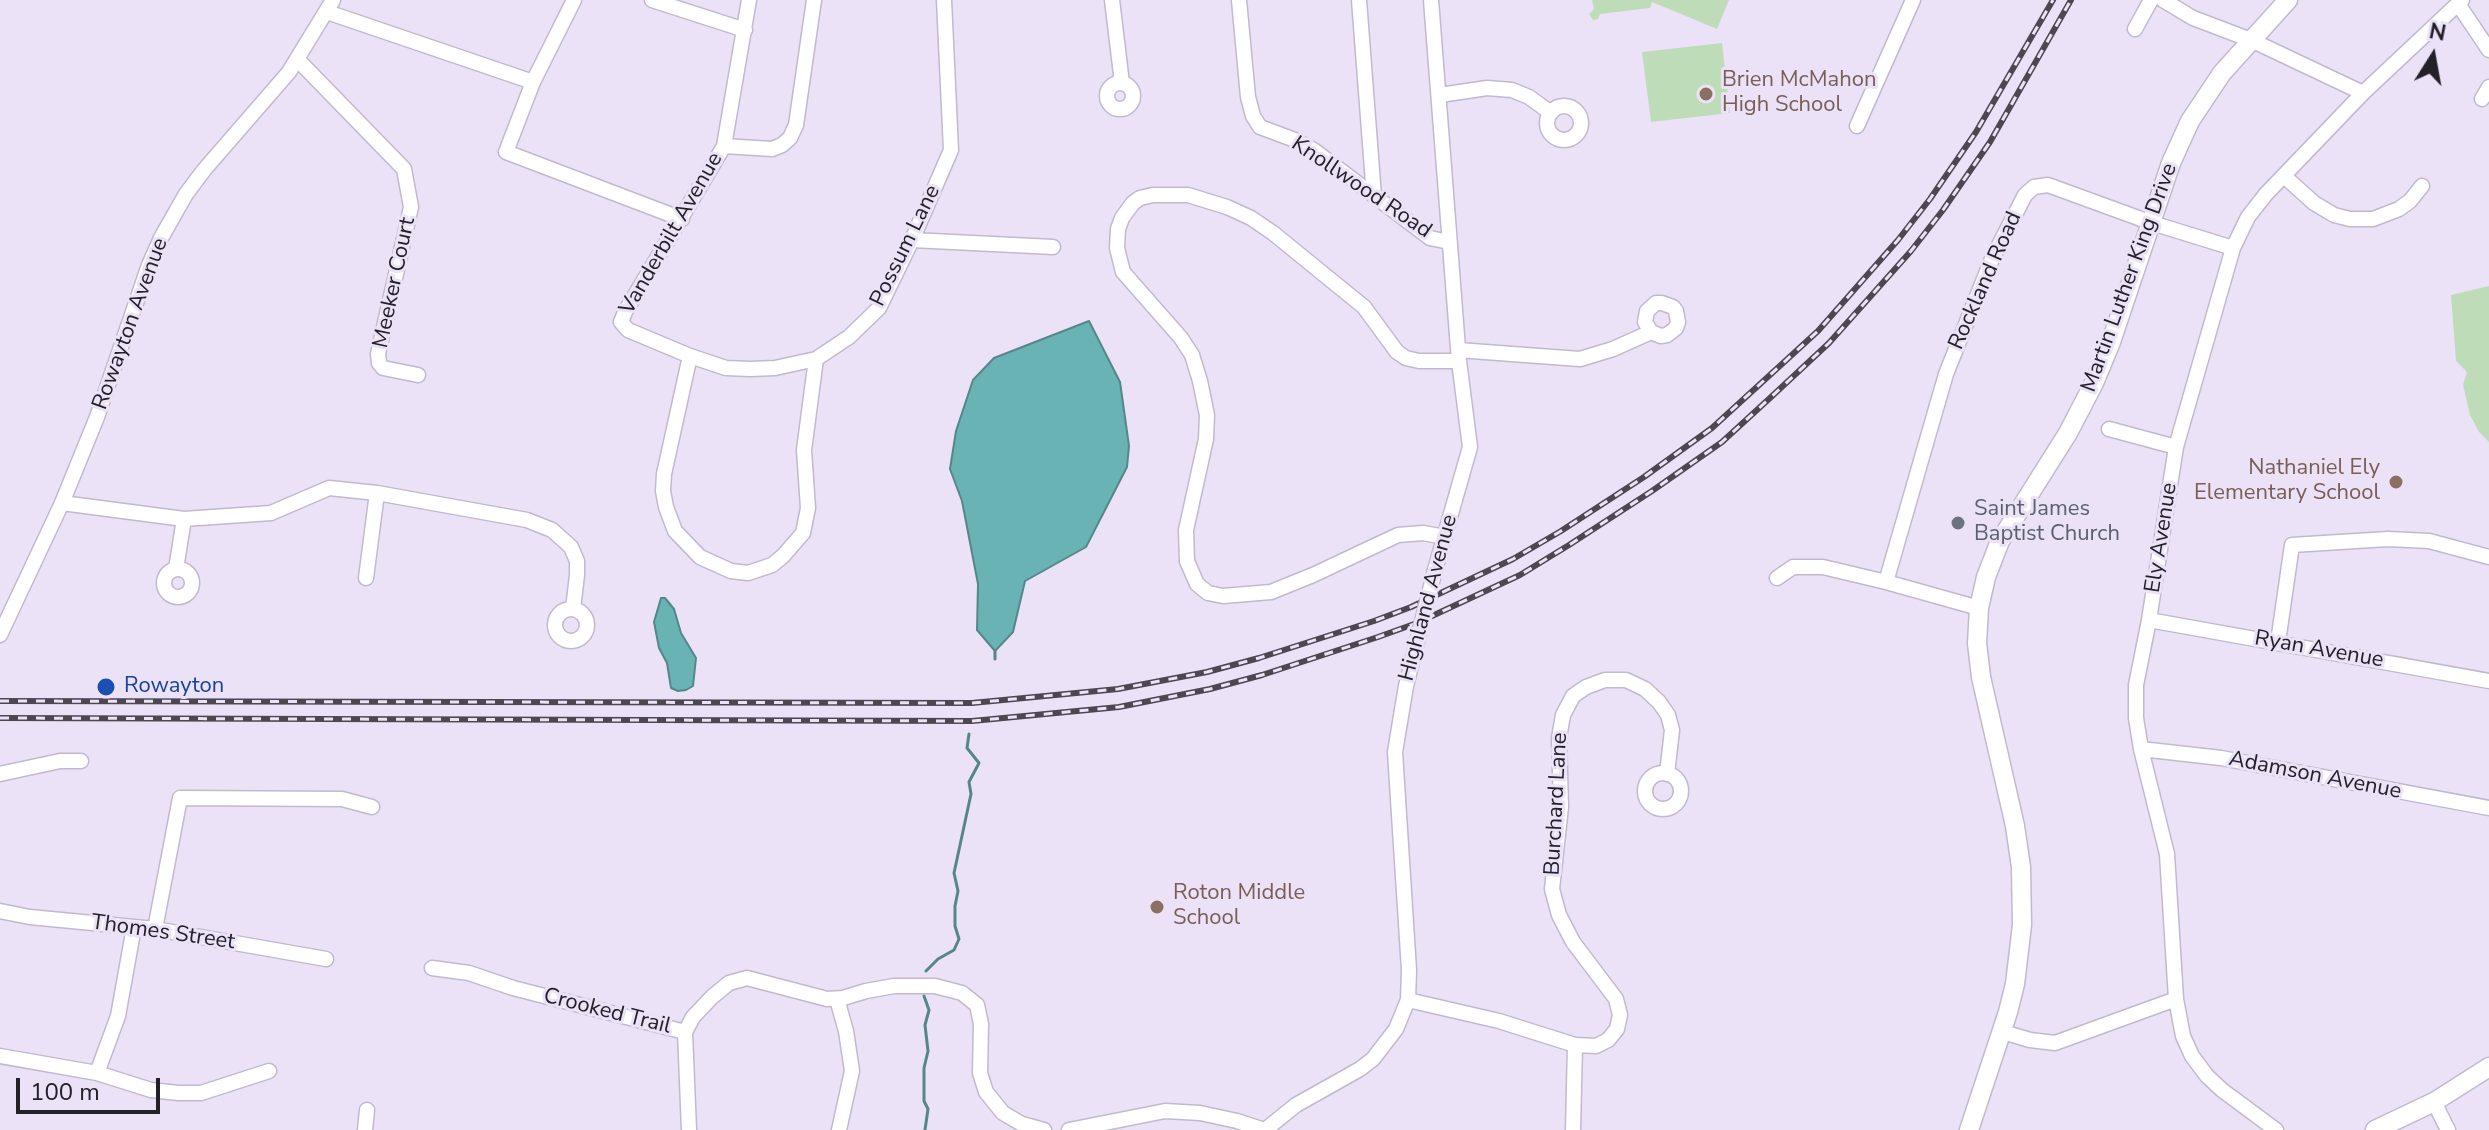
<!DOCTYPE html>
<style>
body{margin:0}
#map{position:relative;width:2489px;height:1130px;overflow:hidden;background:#ece2f8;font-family:"Nunito Sans",sans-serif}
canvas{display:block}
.north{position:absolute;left:2393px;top:16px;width:80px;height:80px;-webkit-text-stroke:6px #ece2f8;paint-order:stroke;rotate:11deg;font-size:22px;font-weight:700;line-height:32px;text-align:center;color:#232027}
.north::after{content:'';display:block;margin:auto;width:28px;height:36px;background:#232027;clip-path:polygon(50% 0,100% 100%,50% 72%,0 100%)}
.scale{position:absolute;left:16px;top:1078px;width:144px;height:36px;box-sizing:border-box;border:4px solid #232027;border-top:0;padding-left:10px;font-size:24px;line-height:28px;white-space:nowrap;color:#232027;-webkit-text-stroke:6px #ece2f8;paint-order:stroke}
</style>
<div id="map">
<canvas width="2489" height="1130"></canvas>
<div class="north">N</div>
<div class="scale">100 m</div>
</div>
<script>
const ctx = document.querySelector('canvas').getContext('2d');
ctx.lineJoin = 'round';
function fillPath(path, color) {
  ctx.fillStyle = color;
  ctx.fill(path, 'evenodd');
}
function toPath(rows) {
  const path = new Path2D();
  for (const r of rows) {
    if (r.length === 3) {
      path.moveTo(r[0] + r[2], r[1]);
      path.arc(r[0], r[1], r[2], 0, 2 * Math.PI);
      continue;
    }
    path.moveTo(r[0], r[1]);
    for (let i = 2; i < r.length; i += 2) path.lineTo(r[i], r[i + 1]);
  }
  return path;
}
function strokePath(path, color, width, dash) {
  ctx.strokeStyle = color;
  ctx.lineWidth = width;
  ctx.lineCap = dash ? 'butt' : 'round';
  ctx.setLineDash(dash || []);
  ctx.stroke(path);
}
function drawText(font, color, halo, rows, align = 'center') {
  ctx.font = font + ' "Nunito Sans",sans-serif';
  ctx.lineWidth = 6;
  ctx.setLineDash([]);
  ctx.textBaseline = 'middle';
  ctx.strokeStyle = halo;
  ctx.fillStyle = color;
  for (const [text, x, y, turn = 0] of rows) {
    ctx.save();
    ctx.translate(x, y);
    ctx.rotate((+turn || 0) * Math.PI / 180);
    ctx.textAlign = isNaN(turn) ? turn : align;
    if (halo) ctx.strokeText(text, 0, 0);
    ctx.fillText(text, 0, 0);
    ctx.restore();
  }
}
const green = toPath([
 [1592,0,1729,0,1717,29,1652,2,1650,8,1600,14,1598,19,1593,20,1589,14,1594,9],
 [1722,43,1730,113,1651,122,1642,52],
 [2489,286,2489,442,2479,432,2470,415,2463,385,2467,372,2456,361,2451,295]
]);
const water = toPath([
 [1089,321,1120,382,1129,446,1127,467,1086,547,1025,581,1013,632,995,651,977,630,978,584,962,501,950,469,956,431,973,380,994,358,1089,321],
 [661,598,665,598,674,609,681,633,696,658,693,686,686,690,678,691,671,688,667,663,659,648,654,622,661,598]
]);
const stream = toPath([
 [995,659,995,651],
 [926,971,938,959,954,950,959,939,955,926,955,906,958,891,954,873,971,794,969,782,979,763,967,748,969,734],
 [924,996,929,1010,925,1025,928,1051,924,1068,924,1101,928,1109,925,1130]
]);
const minor = toPath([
 [574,0,533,82,506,152,682,219],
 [652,0,745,30],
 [749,0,724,146,625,312,621,322,628,330,690,356,726,368,750,369,775,368,816,359,849,337,879,308,912,240,951,150,944,0],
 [1112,0,1122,83],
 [1239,0,1248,97,1253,116,1260,127,1295,140,1315,151,1430,238,1449,242],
 [1359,0,1374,196],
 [1431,0,1459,361,1470,447,1435,570],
 [2163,0,2193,18,2251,40,2363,93],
 [2458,4,2489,50],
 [327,12,533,82],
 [2135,29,2151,0],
 [297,59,404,169,411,207,378,354,379,363,383,368,418,375],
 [1120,96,13],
 [1440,95,1487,88,1512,90,1529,97,1551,113],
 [2482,99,2489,87],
 [1564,123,17],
 [1857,126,1913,0],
 [724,146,772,149,782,145,790,138,796,125,814,0],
 [2284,176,2314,203,2334,215,2350,219,2373,219,2399,209,2410,201,2422,186],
 [912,240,1053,247],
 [1458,350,1580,359,1613,349,1651,332,1661,336,1667,335,1676,328,1678,322,1676,311,1673,307,1662,303,1656,303,1647,311,1645,322,1651,332],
 [690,356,664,474,663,491,666,507,675,531,700,557,731,571,748,573,772,565,783,556,803,533,808,508,804,450,816,359],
 [2109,429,2176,447],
 [62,503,184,519,271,513,329,488,377,493,527,520,552,530,571,547,577,561,577,575,573,609],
 [1445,537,1423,533,1398,535,1313,575,1271,592,1223,596,1208,593,1197,584,1187,561,1186,530,1206,439,1207,415,1200,381,1192,355,1181,338,1123,272,1117,248,1118,229,1122,218,1133,203,1140,198,1153,195,1188,195,1227,207,1251,218,1273,233,1364,307,1397,352,1406,358,1419,361,1459,361],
 [176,569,184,519],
 [178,583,14],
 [366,578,377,493],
 [1777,578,1793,567,1823,567,1886,582,1979,608],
 [1886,582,1946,374,1992,259,2025,195,2034,187,2048,185,2152,223,2233,248],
 [571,625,16],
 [2149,620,2489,681],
 [0,635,62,503,97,417,149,265,161,238,186,194,204,170,289,72,333,0],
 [2278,642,2292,545,2388,539,2429,541,2489,557],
 [2141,749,2221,758,2489,808],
 [1663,791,18],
 [0,774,60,761,81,761],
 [0,911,30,917,155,929,326,959],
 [155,929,180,798,342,799,372,807],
 [432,968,469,973,513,988,685,1032,693,1017,712,997,729,983,747,978,827,999,843,998,866,991,894,986,935,986,962,993,977,1005,981,1024,980,1073,986,1092,1003,1113,1022,1124,1044,1130],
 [837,999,846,1031,852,1071,839,1130],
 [1408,1000,1499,1021,1575,1045,1596,1046,1608,1040,1617,1029,1620,1015,1616,999,1573,942,1559,915,1552,889,1561,807,1559,738,1563,715,1573,696,1586,687,1605,680,1626,680,1645,689,1659,702,1668,715,1672,730,1667,774],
 [685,1032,689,1130],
 [2003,1032,2030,1040,2055,1043,2176,999],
 [0,1056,97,1073,151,1090,178,1093,201,1093,269,1071],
 [97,1073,118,1016,134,927],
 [2434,1102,2448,1130],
 [365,1130,367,1110],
 [1069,1130,1165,1111,1200,1113,1237,1121,1264,1130],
 [1265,1130,1296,1105,1360,1069,1373,1059,1396,1029,1408,1000,1409,970,1395,752,1406,686,1416,646],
 [1573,1130,1575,1045],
 [2276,1130,2222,1090,2207,1076,2192,1056,2183,1036,2176,999,2167,854,2141,749,2136,718,2136,685,2149,620,2176,447,2233,248,2248,217,2266,194,2363,93,2462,0]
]);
const major = toPath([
 [1969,1130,2008,1012,2015,984,2022,925,2021,867,2015,826,1981,677,1977,643,1979,608,1986,577,2000,541,2068,433,2094,383,2111,342,2171,163,2190,121,2222,73,2288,0],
 [2375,1130,2434,1102,2489,1067]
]);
const rail = toPath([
 [0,701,972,703,1118,689,1207,672,1259,658,1374,621,1411,607,1513,559,1561,531,1644,477,1712,428,1759,385,1818,331,1898,240,1930,199,1976,132,2053,0],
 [0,718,972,721,1119,707,1210,689,1262,675,1378,637,1417,623,1520,575,1569,545,1652,491,1722,442,1770,398,1829,343,1911,251,1943,210,1990,142,2071,0]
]);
const minorBridge = toPath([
 [1416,646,1435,570]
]);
const markers = [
 [1706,94,8,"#8d6e63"],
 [2396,482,8,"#8d6e63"],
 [1958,523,8,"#6b7280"],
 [106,687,10,"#1a4fb4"],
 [1157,907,8,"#8d6e63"]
];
const educationNames = [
 ["Brien McMahon",1722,81],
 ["High School",1722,106],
 ["Nathaniel Ely",2380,469,"right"],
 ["Elementary School",2380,494,"right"],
 ["Roton Middle",1173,894],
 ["School",1173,919]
];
const streetNames = [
 ["Knollwood Road",1361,188,34],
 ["Vanderbilt Avenue",672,234,-60],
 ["Possum Lane",906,246,-64],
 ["Martin Luther King Drive",2130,278,-70],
 ["Rockland Road",1986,281,-66],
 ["Meeker Court",395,283,-78],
 ["Rowayton Avenue",131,324,-70],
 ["Ely Avenue",2162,538,-81],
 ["Highland Avenue",1429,598,-75],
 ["Ryan Avenue",2319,650,10],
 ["Adamson Avenue",2315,776,11],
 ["Burchard Lane",1557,804,-87],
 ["Thomes Street",163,933,8],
 ["Crooked Trail",607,1012,14]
];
const worshipNames = [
 ["Saint James",1974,510],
 ["Baptist Church",1974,535]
];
const transitNames = [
 ["Rowayton",124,687]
];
fillPath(green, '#bfdcb9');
fillPath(water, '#6ab3b4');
strokePath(water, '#55878a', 2);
strokePath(stream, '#55878a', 3);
strokePath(minor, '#c2b9cd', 17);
strokePath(major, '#c2b9cd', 21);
strokePath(minor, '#fff', 14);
strokePath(major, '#fff', 18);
strokePath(rail, '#4c4751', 6);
strokePath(rail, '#ece2f8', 3, [9]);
strokePath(minorBridge, '#c2b9cd', 17, []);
strokePath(minorBridge, '#fff', 14);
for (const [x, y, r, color] of markers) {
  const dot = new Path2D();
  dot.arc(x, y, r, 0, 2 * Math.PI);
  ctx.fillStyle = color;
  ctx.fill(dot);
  strokePath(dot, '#ece2f8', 3);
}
drawText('22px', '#785e54', '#ece2f8', educationNames, 'left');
drawText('22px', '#232027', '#ece2f8', streetNames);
drawText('22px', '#5b616d', '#ece2f8', worshipNames, 'left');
drawText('22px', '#164399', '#ece2f8', transitNames, 'left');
</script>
